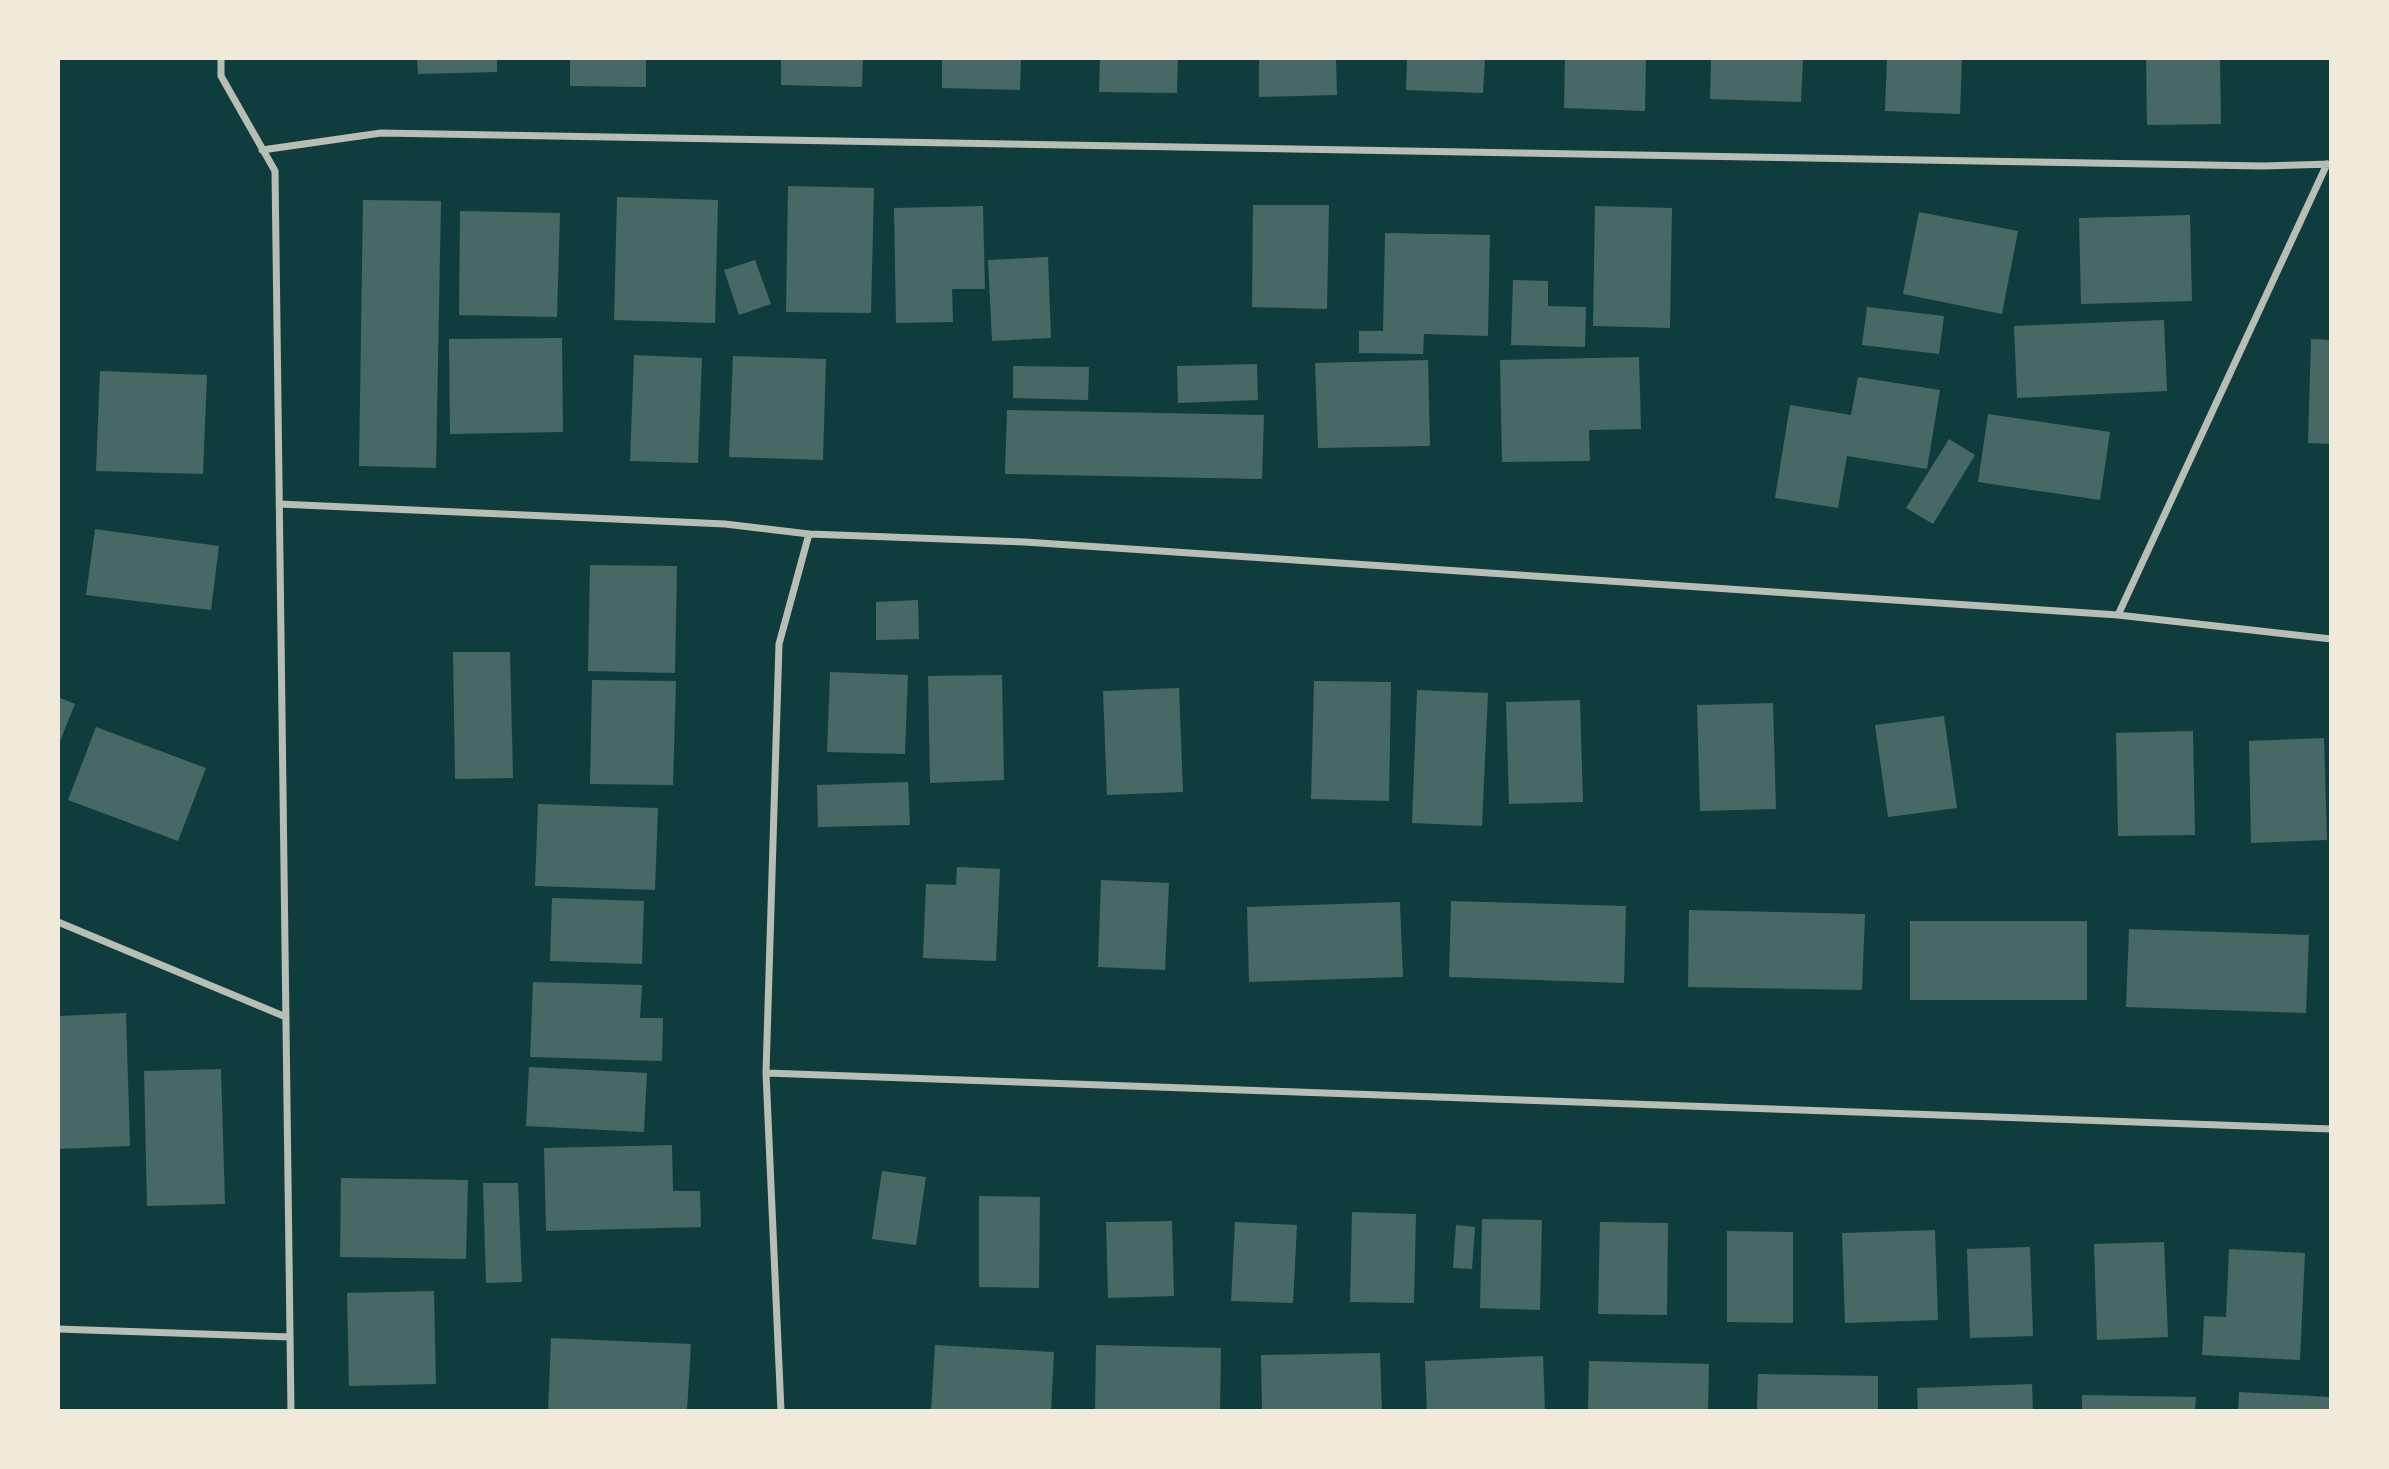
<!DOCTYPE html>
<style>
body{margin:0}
#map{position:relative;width:2389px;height:1469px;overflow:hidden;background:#0f3d3e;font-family:"IBM Plex Sans",sans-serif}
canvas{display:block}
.frame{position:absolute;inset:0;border:60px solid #f1e9da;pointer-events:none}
</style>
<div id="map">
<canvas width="2389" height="1469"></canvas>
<div class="frame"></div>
</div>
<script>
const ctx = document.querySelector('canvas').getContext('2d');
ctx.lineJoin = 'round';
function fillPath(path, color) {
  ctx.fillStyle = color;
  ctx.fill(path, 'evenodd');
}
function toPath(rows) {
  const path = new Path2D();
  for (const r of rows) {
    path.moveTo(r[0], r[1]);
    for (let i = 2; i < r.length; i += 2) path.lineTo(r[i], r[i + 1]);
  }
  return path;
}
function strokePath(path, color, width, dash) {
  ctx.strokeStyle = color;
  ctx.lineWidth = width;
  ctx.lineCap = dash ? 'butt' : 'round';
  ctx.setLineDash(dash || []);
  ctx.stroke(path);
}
const building = toPath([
 [417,58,497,58,497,72,418,74],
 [570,58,646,58,646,87,570,86],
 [781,58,863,58,862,87,781,85],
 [942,58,1021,58,1020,90,942,88],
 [1100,58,1178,58,1177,93,1099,92],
 [1259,58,1336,58,1337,95,1259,97],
 [1407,58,1485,58,1483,93,1406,90],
 [1565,58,1646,58,1645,111,1564,108],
 [1711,58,1803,58,1801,102,1710,99],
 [1887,58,1962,58,1960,114,1885,111],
 [2146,58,2220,58,2221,124,2147,125],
 [788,186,874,188,871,313,786,312],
 [617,197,718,200,715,323,614,320],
 [363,200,441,201,436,468,359,466],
 [1253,205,1329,205,1327,309,1252,307],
 [983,206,985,289,952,289,953,322,896,323,894,208],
 [1595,206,1672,208,1670,328,1593,326],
 [460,211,560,213,557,317,459,315],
 [1919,212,2018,231,2002,314,1903,294],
 [2190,215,2192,301,2081,304,2079,218],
 [1385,233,1490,235,1488,336,1424,334,1423,354,1359,353,1359,331,1383,331],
 [1048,257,1051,338,992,341,988,260],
 [755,260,771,304,739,315,724,270],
 [1513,280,1548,281,1548,306,1586,307,1585,347,1511,345],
 [1867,307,1944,316,1939,354,1862,345],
 [2164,320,2167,391,2017,398,2014,326],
 [562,338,563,432,450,434,449,339],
 [2311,339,2331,340,2331,444,2308,443],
 [634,355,702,358,698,463,630,461],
 [733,356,826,359,823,460,729,457],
 [1639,357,1641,429,1589,430,1590,461,1502,462,1500,360],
 [1428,360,1430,446,1318,448,1315,363],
 [1257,364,1258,400,1178,403,1177,366],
 [1013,366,1089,367,1088,400,1013,398],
 [100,371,207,375,203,474,96,471],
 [1858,377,1940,390,1927,469,1847,456,1838,508,1775,498,1790,405,1851,415],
 [1007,410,1264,415,1262,479,1005,474],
 [1988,414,2110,432,2100,500,1978,482],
 [1949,439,1975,455,1933,524,1906,508],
 [95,529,219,546,211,610,86,595],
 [590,565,677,566,675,673,588,671],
 [918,600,919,639,876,640,876,602],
 [453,652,510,652,513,778,455,779],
 [830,672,908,675,905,754,827,752],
 [1002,675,1004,780,930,783,928,676],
 [592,680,676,681,673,785,590,784],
 [1314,681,1391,682,1389,801,1311,799],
 [1179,688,1183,792,1107,795,1103,691],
 [1417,690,1488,693,1482,826,1412,823],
 [58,697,75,704,58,746],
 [1580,700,1583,802,1509,804,1506,702],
 [1773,703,1776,809,1700,811,1697,705],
 [1944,716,1957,808,1888,817,1875,725],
 [96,727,206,768,178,841,68,800],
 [2193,731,2195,835,2118,836,2116,733],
 [2324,738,2327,840,2251,843,2249,741],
 [908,782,910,825,818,827,817,785],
 [538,804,658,808,655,890,535,886],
 [957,867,1000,869,996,961,923,958,926,884,956,885],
 [1101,880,1169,883,1165,970,1098,967],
 [552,898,644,901,642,964,550,961],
 [1451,901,1626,906,1624,983,1449,977],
 [1400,902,1403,977,1249,982,1247,907],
 [1689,910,1865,914,1862,990,1688,987],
 [1910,921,2087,921,2087,1000,1910,1000],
 [2129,929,2309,935,2306,1013,2126,1007],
 [533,982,642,985,640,1018,663,1018,662,1061,530,1057],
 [126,1013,130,1146,58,1149,58,1016],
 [529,1067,647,1073,644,1132,526,1126],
 [221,1069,225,1204,147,1206,144,1071],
 [672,1145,673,1191,700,1191,701,1227,546,1231,544,1148],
 [882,1171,926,1177,916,1245,872,1239],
 [341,1178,468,1180,466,1259,340,1257],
 [483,1183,518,1183,522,1282,486,1283],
 [979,1196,1040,1197,1039,1288,979,1287],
 [1352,1212,1416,1214,1414,1303,1350,1302],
 [1482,1219,1542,1220,1540,1310,1480,1308],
 [1172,1221,1174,1296,1108,1298,1106,1222],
 [1235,1222,1297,1225,1293,1303,1231,1301],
 [1600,1222,1668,1223,1667,1315,1598,1314],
 [1456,1225,1475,1227,1472,1269,1453,1268],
 [1935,1230,1938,1320,1845,1323,1842,1233],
 [1727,1231,1793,1232,1793,1323,1727,1322],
 [2164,1242,2168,1337,2097,1340,2094,1244],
 [2030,1247,2033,1336,1970,1338,1967,1249],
 [2229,1249,2305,1253,2300,1360,2202,1355,2204,1316,2226,1317],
 [434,1291,436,1384,349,1386,347,1293],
 [551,1338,691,1344,687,1411,548,1411],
 [935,1345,1054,1352,1051,1411,931,1411],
 [1096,1345,1221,1348,1220,1411,1095,1411],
 [1380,1353,1382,1411,1262,1411,1261,1355],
 [1543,1356,1545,1411,1427,1411,1425,1361],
 [1589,1361,1709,1364,1708,1411,1588,1411],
 [1758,1374,1878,1376,1878,1411,1757,1411],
 [2032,1384,2033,1411,1918,1411,1917,1388],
 [2239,1392,2331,1397,2331,1411,2238,1411],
 [2082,1395,2196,1397,2195,1411,2082,1411]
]);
const minor = toPath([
 [221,58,221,76,275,171,291,1411],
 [262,150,381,133,2263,166,2331,164],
 [279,504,725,524,809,534,1025,542,2118,615,2331,639],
 [2118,615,2327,164],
 [58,922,286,1017],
 [766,1073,2331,1129],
 [58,1329,290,1337],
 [781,1411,766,1073,779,644,809,534]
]);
fillPath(building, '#486865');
strokePath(minor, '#b8beb3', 7);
</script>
